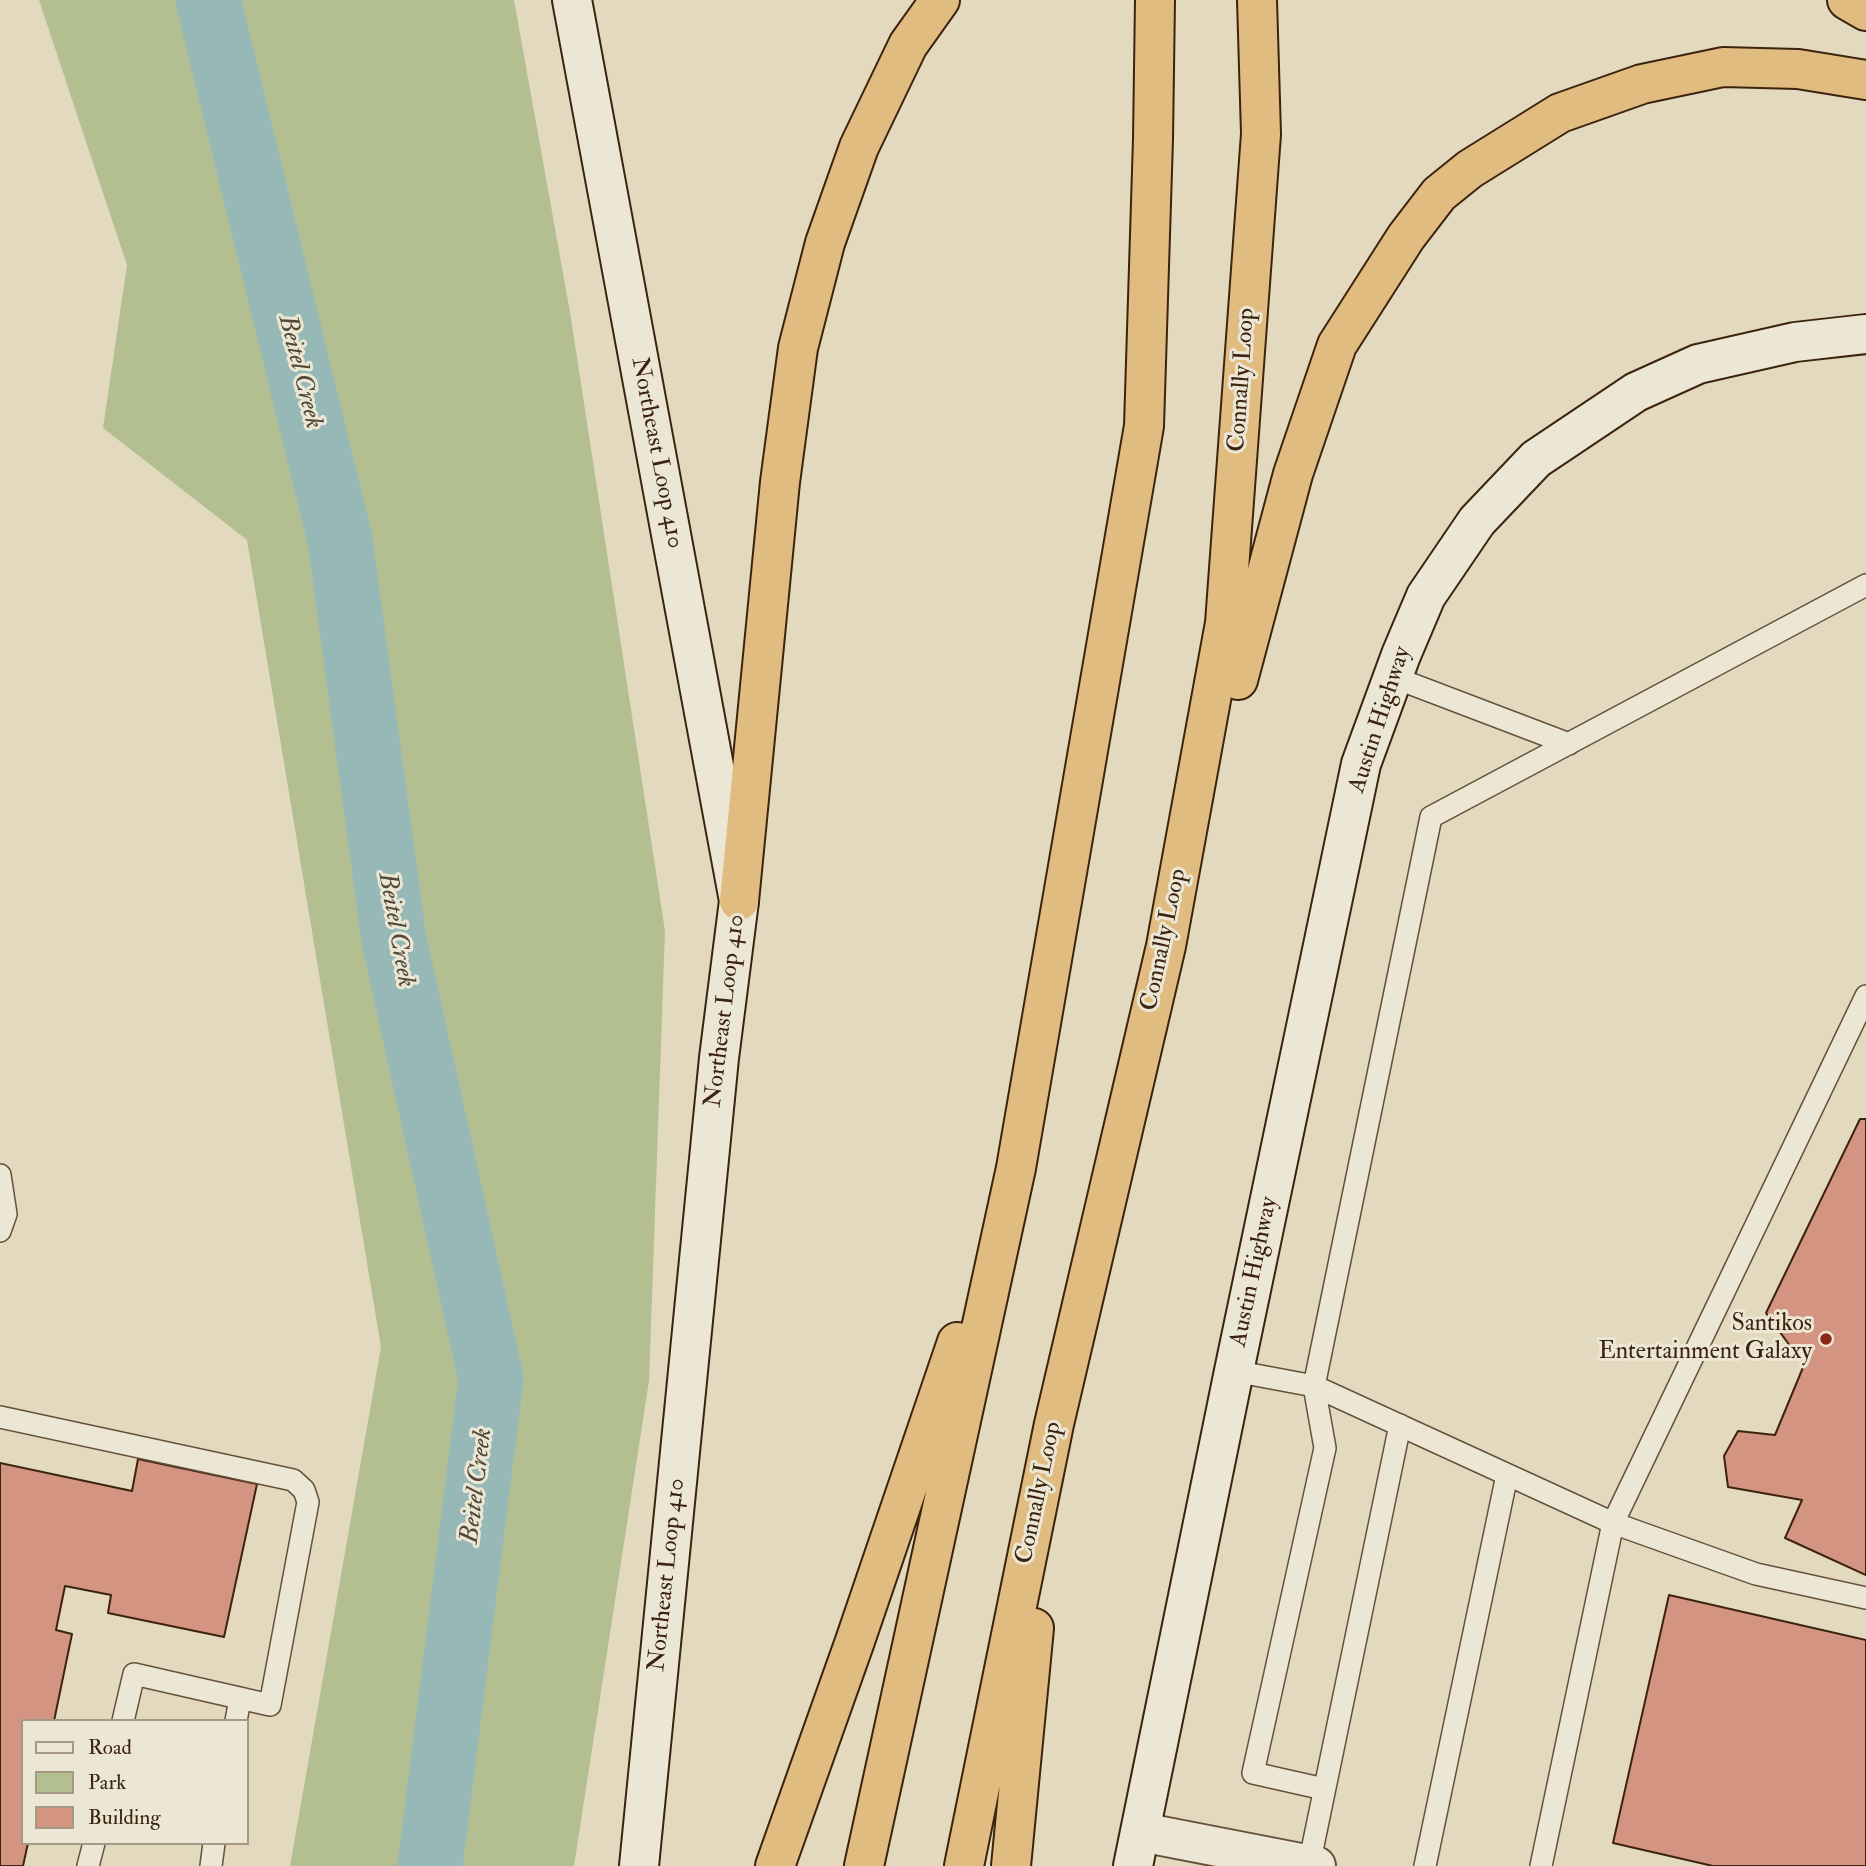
<!DOCTYPE html>
<style>
body{margin:0}
#map{position:relative;width:1866px;height:1866px;overflow:hidden;background:#e2d9bf;font-family:"IM FELL Double Pica",serif}
canvas{display:block}
.legend{position:absolute;left:21px;top:1719px;width:228px;height:126px;box-sizing:border-box;background:#ece6d5;border:2px solid #a69885;margin:0;padding:9px 12px;list-style:none;font-size:21px;color:#3c230e}
.legend li{display:flex;align-items:center;gap:14px;height:35px}
.legend b{width:35px;border:2px solid #a69885}
</style>
<div id="map">
<canvas width="1866" height="1866"></canvas>
<ul class="legend">
<li><b style="height:9px;background:#ece6d5"></b>Road</li>
<li><b style="height:19px;background:#b4bf91"></b>Park</li>
<li><b style="height:19px;background:#d39481"></b>Building</li>
</ul>
</div>
<script>
const ctx = document.querySelector('canvas').getContext('2d');
ctx.lineJoin = 'round';
function fillPath(path, color) {
  ctx.fillStyle = color;
  ctx.fill(path, 'evenodd');
}
function toPath(rows) {
  const path = new Path2D();
  for (const r of rows) {
    path.moveTo(r[0], r[1]);
    for (let i = 2; i < r.length; i += 2) path.lineTo(r[i], r[i + 1]);
  }
  return path;
}
function strokePath(path, color, width, dash) {
  ctx.strokeStyle = color;
  ctx.lineWidth = width;
  ctx.lineCap = dash ? 'butt' : 'round';
  ctx.setLineDash(dash || []);
  ctx.stroke(path);
}
function drawText(font, color, halo, rows, align = 'center') {
  ctx.font = font + ' "IM FELL Double Pica",serif';
  ctx.lineWidth = 6;
  ctx.setLineDash([]);
  ctx.textBaseline = 'middle';
  ctx.strokeStyle = halo;
  ctx.fillStyle = color;
  for (const [text, x, y, turn = 0] of rows) {
    ctx.save();
    ctx.translate(x, y);
    ctx.rotate((+turn || 0) * Math.PI / 180);
    ctx.textAlign = isNaN(turn) ? turn : align;
    if (halo) ctx.strokeText(text, 0, 0);
    ctx.fillText(text, 0, 0);
    ctx.restore();
  }
}
const green = toPath([
 [39,0,514,0,570,312,665,931,649,1381,574,1866,290,1866,381,1347,247,540,103,428,127,265]
]);
const river = toPath([
 [208,0,340,540,394,940,491,1379,430,1866]
]);
const building = toPath([
 [1860,1119,1866,1119,1866,1575,1785,1538,1802,1500,1728,1487,1724,1456,1738,1431,1775,1435,1804,1365,1766,1313,1860,1119],
 [138,1459,257,1484,224,1637,108,1613,111,1595,65,1586,56,1630,72,1634,54,1721,23,1721,23,1843,28,1843,23,1866,0,1866,0,1463,132,1491,138,1459],
 [1669,1595,1866,1640,1866,1866,1713,1866,1613,1843,1669,1595]
]);
const service = toPath([
 [1393,677,1569,744],
 [0,1175,6,1214,0,1231],
 [1234,1371,1314,1386,1613,1523,1756,1574,1866,1598],
 [0,1417,293,1480,304,1490,308,1502,270,1705,134,1674,123,1721],
 [236,1721,240,1699],
 [1324,1789,1253,1773,1325,1448,1314,1386,1431,817,1866,585],
 [1309,1865,1400,1425],
 [88,1866,94,1843],
 [211,1866,214,1843],
 [1425,1866,1507,1475],
 [1541,1866,1613,1523,1866,996]
]);
const minor = toPath([
 [1141,1832,1316,1866]
]);
const secondary = toPath([
 [572,0,739,901,719,1058,639,1866],
 [1133,1866,1234,1371,1361,764,1401,655,1426,596,1477,521,1536,459,1636,392,1698,364,1795,342,1866,334]
]);
const motorway = toPath([
 [1847,0,1866,11],
 [1238,680,1293,474,1337,345,1406,237,1439,194,1470,169,1560,113,1642,84,1723,67,1798,69,1866,80],
 [739,901,780,482,798,348,825,243,859,147,908,45,940,0],
 [775,1866,855,1641,957,1342],
 [864,1866,1016,1168,1144,426,1153,139,1155,0],
 [964,1866,1054,1424,1166,946,1225,623,1261,134,1257,0],
 [1011,1866,1034,1628]
]);
const markers = [
 [1826,1339,7,"#8f2418"]
];
const streetNames = [
 ["Connally Loop",1243,380,-86],
 ["Northeast Loop 410",656,453,79],
 ["Austin Highway",1381,720,-72],
 ["Connally Loop",1165,940,-78],
 ["Northeast Loop 410",726,1011,-83],
 ["Austin Highway",1255,1272,-78],
 ["Connally Loop",1040,1493,-78],
 ["Northeast Loop 410",668,1575,-84]
];
const poiNames = [
 ["Santikos",1812,1325],
 ["Entertainment Galaxy",1812,1353]
];
const waterNames = [
 ["Beitel Creek",299,372,76],
 ["Beitel Creek",395,930,80],
 ["Beitel Creek",478,1486,-83]
];
fillPath(green, '#b4bf91');
strokePath(river, '#96b9b8', 65);
fillPath(building, '#d39481');
strokePath(building, '#3c230e', 2);
strokePath(service, '#66503a', 24);
strokePath(minor, '#66503a', 42);
strokePath(secondary, '#3c230e', 42);
strokePath(motorway, '#3c230e', 42);
strokePath(service, '#ece6d5', 21);
strokePath(minor, '#ece6d5', 38);
strokePath(secondary, '#ece6d5', 38);
strokePath(motorway, '#e1bc80', 38);
for (const [x, y, r, color] of markers) {
  const dot = new Path2D();
  dot.arc(x, y, r, 0, 2 * Math.PI);
  ctx.fillStyle = color;
  ctx.fill(dot);
  strokePath(dot, '#ece6d5', 2.5);
}
drawText('24px', '#3c230e', '#ece6d5', streetNames);
drawText('24px', '#3c230e', '#ece6d5', poiNames, 'right');
drawText('italic 26px', '#524838', '#ece6d5', waterNames);
</script>
